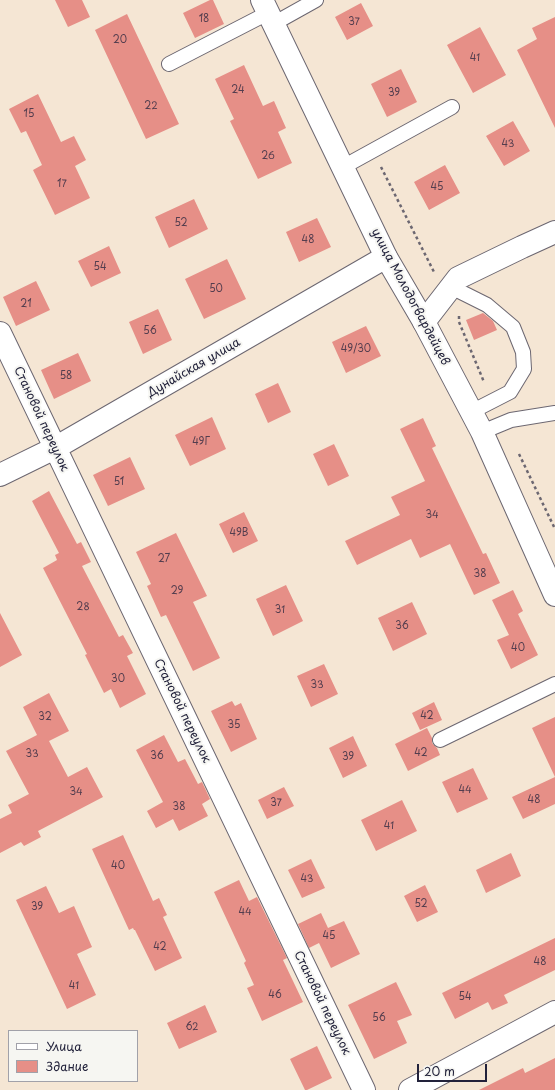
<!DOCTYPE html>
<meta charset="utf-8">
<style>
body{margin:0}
#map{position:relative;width:555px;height:1090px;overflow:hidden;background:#f5e6d4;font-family:"Playpen Sans",sans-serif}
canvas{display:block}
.legend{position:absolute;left:8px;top:1030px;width:130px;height:52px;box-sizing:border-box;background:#f6f6f2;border:1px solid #a1a1a9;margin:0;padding:5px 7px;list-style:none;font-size:12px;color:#22223b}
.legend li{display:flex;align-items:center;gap:8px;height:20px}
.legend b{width:20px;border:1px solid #a1a1a9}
.scale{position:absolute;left:417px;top:1064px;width:70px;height:18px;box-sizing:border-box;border:2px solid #22223b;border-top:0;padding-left:5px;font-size:12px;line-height:14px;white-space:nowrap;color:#22223b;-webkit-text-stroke:3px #f6f6f2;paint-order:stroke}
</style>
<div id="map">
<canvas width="555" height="1090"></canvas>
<ul class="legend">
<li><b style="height:5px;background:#fff"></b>Улица</li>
<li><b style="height:11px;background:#e68f87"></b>Здание</li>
</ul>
<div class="scale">20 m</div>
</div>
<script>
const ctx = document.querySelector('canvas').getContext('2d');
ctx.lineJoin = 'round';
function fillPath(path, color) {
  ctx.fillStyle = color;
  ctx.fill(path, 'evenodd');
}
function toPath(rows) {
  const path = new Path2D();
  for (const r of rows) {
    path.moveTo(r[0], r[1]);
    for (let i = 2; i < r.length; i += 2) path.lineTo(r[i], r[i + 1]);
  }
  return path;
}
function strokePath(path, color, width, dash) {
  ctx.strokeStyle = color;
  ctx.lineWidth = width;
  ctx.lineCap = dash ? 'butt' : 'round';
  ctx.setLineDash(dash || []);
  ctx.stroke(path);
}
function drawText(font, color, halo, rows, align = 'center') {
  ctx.font = font + ' "Playpen Sans",sans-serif';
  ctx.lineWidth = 4;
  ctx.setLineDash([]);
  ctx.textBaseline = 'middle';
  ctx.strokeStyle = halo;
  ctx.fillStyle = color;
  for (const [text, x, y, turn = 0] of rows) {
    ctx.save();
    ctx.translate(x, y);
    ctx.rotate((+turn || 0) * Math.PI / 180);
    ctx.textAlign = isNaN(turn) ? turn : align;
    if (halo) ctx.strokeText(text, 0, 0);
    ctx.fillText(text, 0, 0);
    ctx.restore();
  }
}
const building = toPath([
 [55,0,82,0,90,17,68,27],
 [210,0,213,0,224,24,195,38,183,13],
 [361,3,373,26,347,40,335,17],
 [127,14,179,124,146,139,95,30],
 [555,17,555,128,517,50,537,39,532,28],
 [480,27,506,75,473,93,447,45],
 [244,65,263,106,274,101,286,128,278,132,292,163,258,179,230,121,234,119,215,79],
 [401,69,417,102,387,117,371,84],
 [38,94,61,142,74,136,86,160,75,166,90,198,55,215,33,170,42,165,26,131,21,133,9,109],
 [513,121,530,151,504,166,486,136],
 [445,165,460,193,429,210,414,182],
 [194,199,208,229,169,248,155,217],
 [317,218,331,247,299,262,286,232],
 [109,246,121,273,91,287,78,261],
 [227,259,246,299,204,319,185,279],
 [36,281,50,310,16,326,3,297],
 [158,309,172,340,143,354,129,322],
 [483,313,493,321,497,330,474,340,466,320],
 [366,326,381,356,346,373,332,342],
 [78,353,91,381,54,399,41,370],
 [278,383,291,412,268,423,255,394],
 [212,417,226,449,190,466,175,435],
 [423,418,436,446,432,448,483,554,486,553,500,583,474,595,450,544,420,558,411,539,357,565,345,541,400,515,391,497,425,481,400,429],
 [334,444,349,476,328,486,313,454],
 [130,457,145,489,108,506,93,475],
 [49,491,77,544,81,542,91,562,82,566,119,637,123,635,133,653,127,656,146,694,120,708,111,689,104,693,85,655,87,654,43,568,57,560,55,555,59,553,32,501],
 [244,512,258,541,233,553,219,524],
 [176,533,207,596,193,602,220,658,193,671,166,615,161,617,147,586,151,584,136,552],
 [286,585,303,621,273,636,256,599],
 [513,590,523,611,518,614,538,655,511,669,497,640,509,635,492,600],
 [412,602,427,634,393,651,378,618],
 [0,613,22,655,0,667],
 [324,664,338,694,311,707,297,676],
 [49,693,69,731,49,741,68,777,87,767,103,797,38,831,41,837,24,846,21,842,0,853,0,819,12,813,8,805,29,794,6,751,37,735,23,707],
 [232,701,235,706,241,703,257,739,231,752,211,711],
 [434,702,442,720,420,730,412,713],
 [555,717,555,777,532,728],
 [427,728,432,738,432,743,437,748,440,755,408,771,395,744],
 [164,735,178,762,185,759,198,784,202,782,210,799,202,804,208,816,179,831,173,819,156,828,147,811,163,802,136,750],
 [353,736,367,766,343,778,329,748],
 [473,768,488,799,457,813,442,782],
 [555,777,555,804,523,819,512,797],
 [284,787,294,806,267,819,258,800],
 [402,800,417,831,376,851,361,820],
 [123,835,153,901,159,898,167,915,163,917,182,958,155,971,135,930,134,930,133,928,129,930,92,849],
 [511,853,521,876,486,893,476,870],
 [311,859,325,888,302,898,288,870],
 [239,880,249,901,257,897,287,958,283,960,303,1002,262,1021,247,988,254,985,244,963,246,961,214,892],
 [425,885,438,912,417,922,404,896],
 [46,886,59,913,74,906,92,947,77,954,96,995,67,1009,16,900],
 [321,913,328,928,344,921,360,954,331,968,319,943,309,948,298,924],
 [555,938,555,970,504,995,508,1003,492,1010,488,1002,455,1019,442,993],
 [396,982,412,1015,397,1021,407,1043,374,1059,348,1005],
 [205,1005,217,1032,179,1049,167,1023],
 [317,1046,332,1078,307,1090,305,1090,290,1059],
 [555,1058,555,1090,479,1090,523,1068,525,1073]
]);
const path = toPath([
 [381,167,434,272],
 [459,316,459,322,484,382],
 [519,454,555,529]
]);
const lane = toPath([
 [273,24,316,0],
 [169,64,268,13],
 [343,167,452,107],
 [451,287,487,305,513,327,523,352,524,369,510,392,471,412],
 [482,432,511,420,555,413],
 [440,740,555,684]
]);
const street = toPath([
 [424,322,458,278,522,247,555,232],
 [0,333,364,1090],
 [0,475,55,448,386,257]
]);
const secondary = toPath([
 [262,0,386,257,424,322,482,432,555,595],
 [410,1090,555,1012]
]);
const numberNames = [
 ["18",204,19],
 ["37",354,22],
 ["20",120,40],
 ["41",475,58],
 ["24",238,90],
 ["39",394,93],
 ["22",151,106],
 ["15",29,114],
 ["43",508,144],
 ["26",268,156],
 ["17",62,184],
 ["45",437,187],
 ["52",181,223],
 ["48",308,240],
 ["54",100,267],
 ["50",216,289],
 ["21",26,304],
 ["56",150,331],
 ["49/30",356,349],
 ["58",66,376],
 ["49Г",201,442],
 ["51",119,482],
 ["34",432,515],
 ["49В",239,533],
 ["27",164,559],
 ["38",480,574],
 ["29",177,591],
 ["28",83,607],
 ["31",280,610],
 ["36",402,626],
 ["40",518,648],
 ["30",118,679],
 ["33",317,685],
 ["42",427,716],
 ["32",45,717],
 ["35",234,725],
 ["42",421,753],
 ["33",32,754],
 ["36",157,756],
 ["39",348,757],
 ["44",465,790],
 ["34",76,792],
 ["48",534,800],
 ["37",276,803],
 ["38",179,807],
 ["41",389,826],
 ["40",118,866],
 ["43",307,879],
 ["52",421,904],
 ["39",37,907],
 ["44",245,912],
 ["45",329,936],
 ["42",160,947],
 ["48",540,962],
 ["41",74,986],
 ["46",275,995],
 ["54",465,997],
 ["56",379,1018],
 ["62",192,1027]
];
const streetNames = [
 ["улица Молодогвардейцев",410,297,62],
 ["Дунайская улица",194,368,-30],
 ["Становой переулок",41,419,65],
 ["Становой переулок",182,711,64],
 ["Становой переулок",322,1003,64]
];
fillPath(building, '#e68f87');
strokePath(lane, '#6c6771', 16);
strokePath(street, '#6c6771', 24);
strokePath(secondary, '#6c6771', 24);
strokePath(path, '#6c6771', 2.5, [3, 3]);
strokePath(lane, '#fff', 14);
strokePath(street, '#fff', 22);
strokePath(secondary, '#fff', 22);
drawText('10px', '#533d4e', null, numberNames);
drawText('12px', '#22223b', '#f6f6f2', streetNames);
</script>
